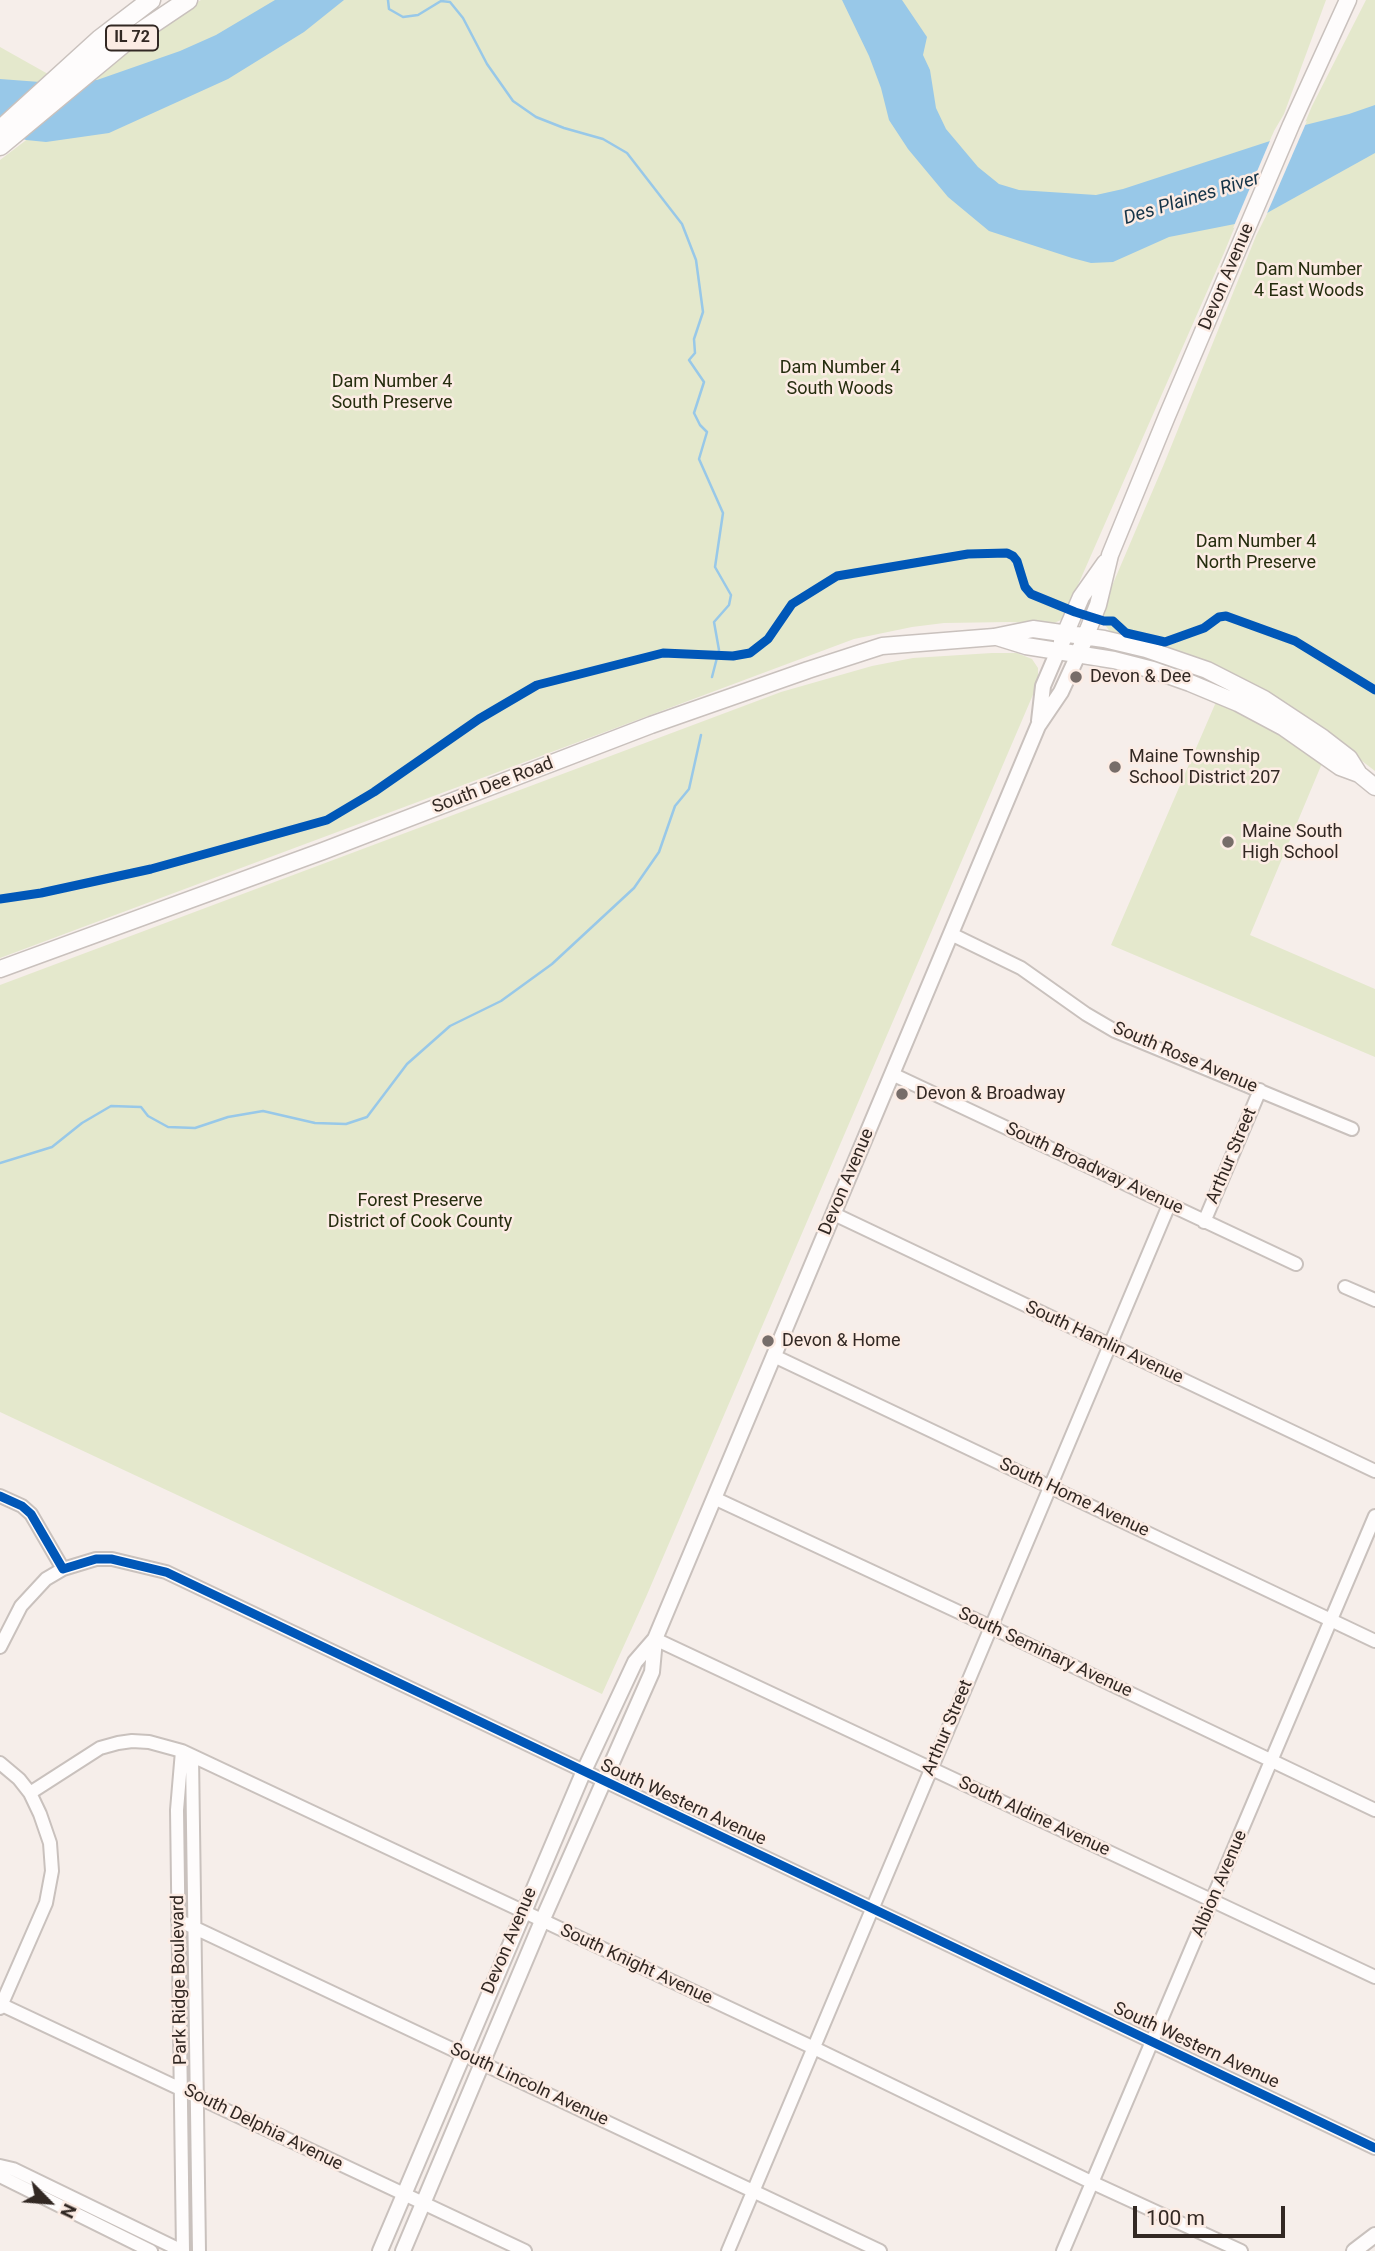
<!DOCTYPE html>
<style>
body{margin:0}
#map{position:relative;width:1375px;height:2251px;overflow:hidden;background:#f6eeea;font-family:Roboto,sans-serif}
canvas{display:block}
.north{position:absolute;left:14px;top:2167px;width:70px;height:70px;-webkit-text-stroke:5px #fcece4;paint-order:stroke;rotate:115deg;font-size:19px;font-weight:700;line-height:28px;text-align:center;color:#322823}
.north::after{content:'';display:block;margin:auto;width:24px;height:32px;background:#322823;clip-path:polygon(50% 0,100% 100%,50% 72%,0 100%)}
.scale{position:absolute;left:1133px;top:2206px;width:152px;height:32px;box-sizing:border-box;border:4px solid #322823;border-top:0;padding-left:9px;font-size:21px;line-height:24px;white-space:nowrap;color:#322823;-webkit-text-stroke:5px #fcece4;paint-order:stroke}
</style>
<div id="map">
<canvas width="1375" height="2251"></canvas>
<div class="north">N</div>
<div class="scale">100 m</div>
</div>
<script>
const ctx = document.querySelector('canvas').getContext('2d');
ctx.lineJoin = 'round';
function fillPath(path, color) {
  ctx.fillStyle = color;
  ctx.fill(path, 'evenodd');
}
function toPath(rows) {
  const path = new Path2D();
  for (const r of rows) {
    path.moveTo(r[0], r[1]);
    for (let i = 2; i < r.length; i += 2) path.lineTo(r[i], r[i + 1]);
  }
  return path;
}
function strokePath(path, color, width, dash) {
  ctx.strokeStyle = color;
  ctx.lineWidth = width;
  ctx.lineCap = dash ? 'butt' : 'round';
  ctx.setLineDash(dash || []);
  ctx.stroke(path);
}
function drawText(font, color, halo, rows, align = 'center') {
  ctx.font = font + ' Roboto,sans-serif';
  ctx.lineWidth = 5;
  ctx.setLineDash([]);
  ctx.textBaseline = 'middle';
  ctx.strokeStyle = halo;
  ctx.fillStyle = color;
  for (const [text, x, y, turn = 0] of rows) {
    ctx.save();
    ctx.translate(x, y);
    ctx.rotate((+turn || 0) * Math.PI / 180);
    ctx.textAlign = isNaN(turn) ? turn : align;
    if (halo) ctx.strokeText(text, 0, 0);
    ctx.fillText(text, 0, 0);
    ctx.restore();
  }
}
const green = toPath([
 [201,0,1326,0,1284,114,1274,131,1224,253,1063,619,1052,624,1010,622,944,623,912,627,854,639,0,958,0,160,25,141,121,56,182,11],
 [1366,0,1375,0,1375,771,1319,728,1111,633,1105,625,1103,614,1103,607,1164,464,1256,236,1265,218,1312,106],
 [0,47,48,74,0,118],
 [992,653,1017,653,1032,659,1038,668,1038,683,646,1597,602,1694,0,1412,0,985,781,692,872,666,913,658],
 [1216,702,1259,721,1323,761,1250,935,1375,989,1375,1057,1111,945]
]);
const water = toPath([
 [275,0,344,0,304,32,228,79,109,133,46,142,26,140,0,131,0,79,40,82,97,80,180,51,216,35],
 [842,0,902,0,927,37,923,55,930,70,936,108,946,129,978,167,999,184,1019,190,1096,195,1123,189,1270,141,1305,125,1349,114,1375,105,1375,153,1267,213,1235,224,1169,237,1113,262,1091,263,1072,258,989,231,948,197,908,149,889,120,881,88,869,56]
]);
const pier = toPath([
 [1307,121,1265,218,1233,228,1272,136]
]);
const stream = toPath([
 [388,0,389,9,403,17,418,15,441,1,450,2,463,18,487,64,513,101,536,117,564,128,603,139,627,153,682,224,696,260,703,312,694,339,695,353,689,360,704,382,694,413,700,425,707,432,699,459,723,513,715,567,731,595,729,605,714,622,719,650,712,677],
 [0,1163,52,1147,82,1123,111,1106,141,1107,148,1116,168,1127,195,1128,228,1117,263,1111,315,1123,346,1124,367,1117,407,1064,450,1026,501,1001,552,964,634,888,659,852,675,806,689,789,701,735]
]);
const minor = toPath([
 [951,934,1021,968,1086,1014,1115,1031,1352,1129],
 [892,1074,1296,1264],
 [834,1214,1375,1471],
 [1204,1222,1260,1090],
 [1345,1287,1375,1300],
 [774,1356,1375,1641],
 [0,1496,22,1506,31,1514,63,1569,96,1559,112,1559,166,1572,1375,2148],
 [714,1498,991,1627,1375,1810],
 [655,1639,1375,1977],
 [0,1647,21,1606,46,1579,63,1569],
 [182,1751,177,1810,183,2251],
 [192,1756,199,2251],
 [0,1763,19,1779,30,1793,40,1814,50,1843,52,1871,46,1903,0,2008],
 [30,1793,100,1748,118,1743,132,1741,149,1742,182,1751,814,2048,1091,2182,1241,2251],
 [178,1920,880,2251],
 [2,2005,525,2251],
 [0,2166,13,2169,182,2251],
 [0,2176,151,2251],
 [728,2251,1169,1205],
 [1063,2251,1375,1516]
]);
const tertiary = toPath([
 [1039,721,1043,686,1058,651],
 [380,2251,583,1773,635,1662,655,1639,1038,726,1061,692,1078,655],
 [403,2251,542,1921,652,1672,655,1639],
 [1354,2251,1375,2235]
]);
const secondary = toPath([
 [997,637,1026,646,1114,660,1153,670,1190,683,1238,703,1283,727,1340,767,1359,774],
 [1062,641,1081,597,1105,563],
 [1078,655,1098,605,1110,555,1167,416,1291,125,1348,0],
 [0,969,323,851,651,725,808,670,882,646,994,637,1033,629,1104,639,1146,649,1207,670,1264,699,1323,738,1349,758,1359,774,1375,787]
]);
const primary = toPath([
 [0,130,100,39,151,0],
 [0,146,124,43,188,0]
]);
const cycleway = toPath([
 [0,899,41,893,151,869,327,820,374,792,479,719,537,685,663,653,733,656,750,653,768,639,792,604,837,576,968,554,1007,553,1013,556,1017,561,1025,587,1031,594,1075,612,1104,621,1113,621,1126,633,1165,642,1204,628,1219,617,1226,616,1295,641,1375,690],
 [0,1496,22,1506,31,1514,63,1569,96,1559,112,1559,166,1572,1375,2148]
]);
const markers = [
 [1076,677,7,"#776d69"],
 [1115,767,7,"#776d69"],
 [1228,842,7,"#776d69"],
 [902,1094,7,"#776d69"],
 [768,1341,7,"#776d69"]
];
const shields = [
 [132,38,52]
];
const shieldNames = [
 ["IL 72",132,38]
];
const parkNames = [
 ["Dam Number",1309,270],
 ["4 East Woods",1309,291],
 ["Dam Number 4",840,368],
 ["South Woods",840,389],
 ["Dam Number 4",392,382],
 ["South Preserve",392,403],
 ["Dam Number 4",1256,542],
 ["North Preserve",1256,563],
 ["Forest Preserve",420,1201],
 ["District of Cook County",420,1222]
];
const streetNames = [
 ["Devon Avenue",1227,277,-67],
 ["South Dee Road",493,786,-21],
 ["South Rose Avenue",1185,1058,23],
 ["Arthur Street",1232,1156,-67],
 ["South Broadway Avenue",1094,1169,25],
 ["Devon Avenue",847,1182,-67],
 ["South Hamlin Avenue",1104,1343,25],
 ["South Home Avenue",1074,1498,25],
 ["South Seminary Avenue",1045,1653,25],
 ["Arthur Street",948,1728,-67],
 ["South Western Avenue",683,1803,25],
 ["South Aldine Avenue",1034,1817,25],
 ["Albion Avenue",1220,1884,-67],
 ["Devon Avenue",510,1941,-67],
 ["South Knight Avenue",636,1965,25],
 ["Park Ridge Boulevard",180,1980,-91],
 ["South Western Avenue",1196,2046,25],
 ["South Lincoln Avenue",529,2085,25],
 ["South Delphia Avenue",263,2128,26]
];
const poiNames = [
 ["Devon & Dee",1090,677],
 ["Maine Township",1129,757],
 ["School District 207",1129,778],
 ["Maine South",1242,832],
 ["High School",1242,853],
 ["Devon & Broadway",916,1094],
 ["Devon & Home",782,1341]
];
const waterNames = [
 ["Des Plaines River",1192,199,-17]
];
fillPath(green, '#e4e8cc');
fillPath(water, '#98c8e8');
fillPath(pier, '#f6eeea');
strokePath(stream, '#98c8e8', 2.5);
strokePath(minor, '#c9c1bd', 16);
strokePath(tertiary, '#c9c1bd', 18);
strokePath(secondary, '#c9c1bd', 19);
strokePath(primary, '#c9c1bd', 21);
strokePath(minor, '#fefcfc', 12);
strokePath(tertiary, '#fefcfc', 14);
strokePath(secondary, '#fefcfc', 16);
strokePath(primary, '#fefcfc', 18);
strokePath(cycleway, '#0057b8', 9);
for (const [x, y, r, color] of markers) {
  const dot = new Path2D();
  dot.arc(x, y, r, 0, 2 * Math.PI);
  ctx.fillStyle = color;
  ctx.fill(dot);
  strokePath(dot, '#fcece4', 2.5);
}
for (const [x, y, w] of shields) {
  const box = new Path2D();
  box.roundRect(x - w / 2, y - 12.5, w, 25, 5);
  ctx.fillStyle = '#fcece4';
  ctx.fill(box);
  strokePath(box, '#322823', 2);
}
drawText('bold 16px', '#322823', null, shieldNames);
drawText('18px', '#252d0e', '#fcece4', parkNames);
drawText('18px', '#322823', '#fcece4', streetNames);
drawText('18px', '#322823', '#fcece4', poiNames, 'left');
drawText('italic 19px', '#153448', '#fcece4', waterNames);
</script>
